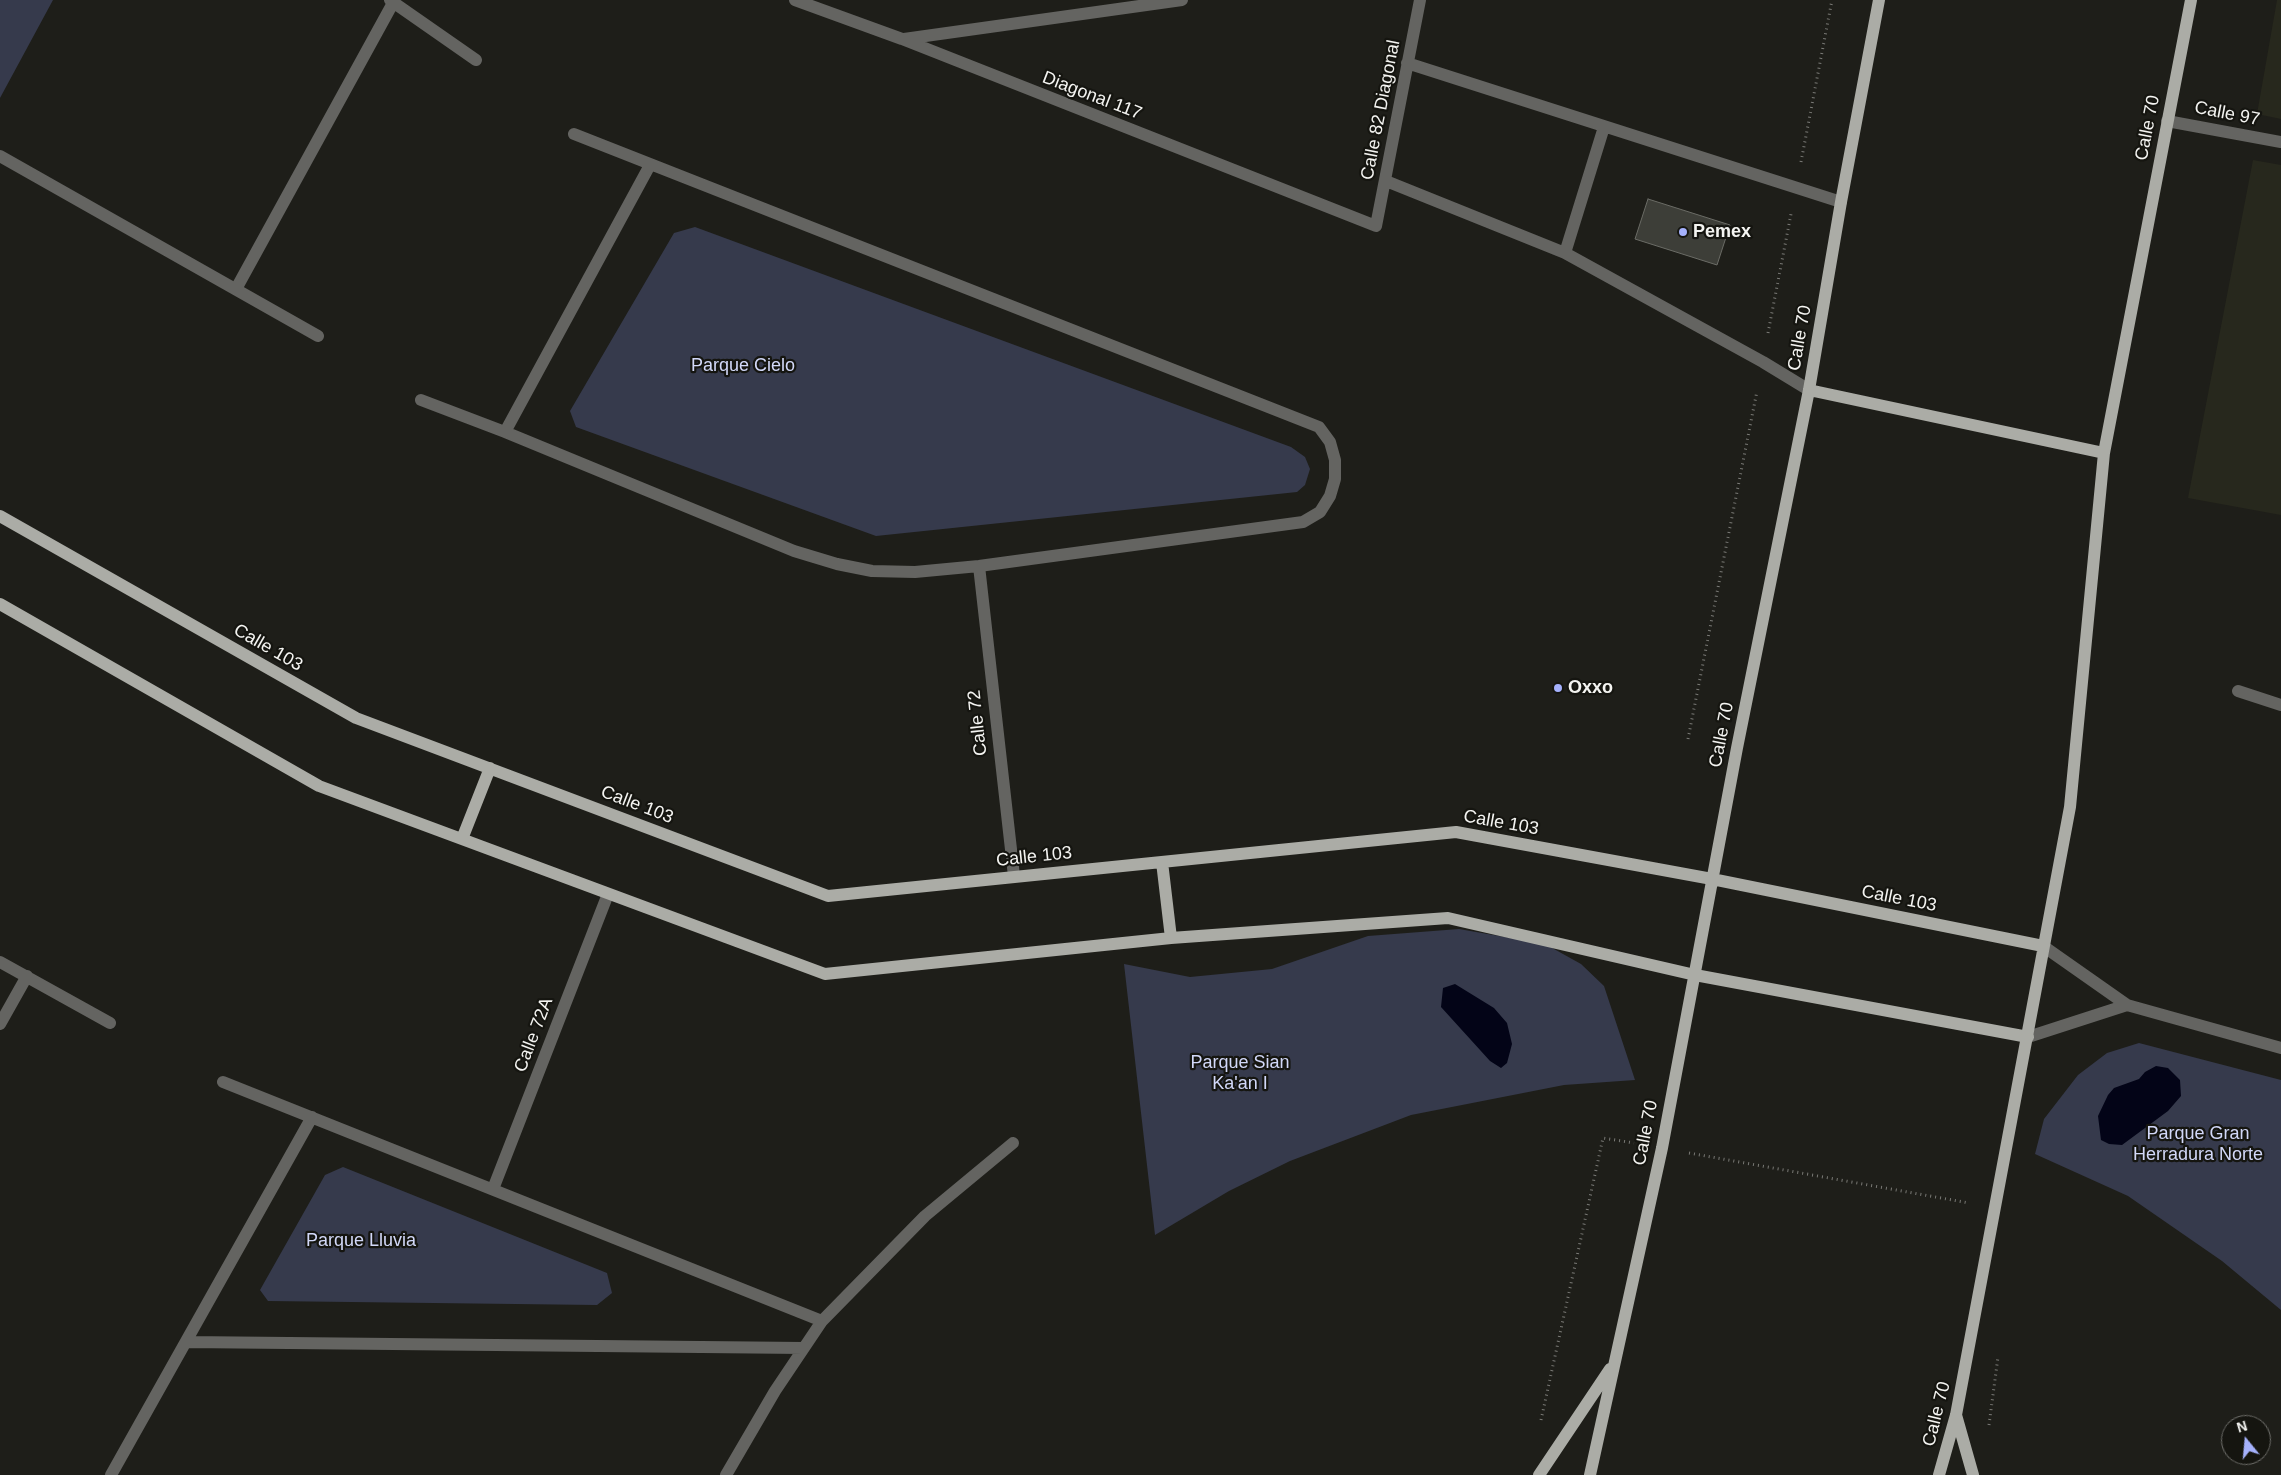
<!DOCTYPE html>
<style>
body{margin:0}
#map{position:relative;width:2281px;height:1475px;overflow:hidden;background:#1e1e19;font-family:Arial,sans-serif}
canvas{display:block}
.north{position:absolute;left:2221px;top:1415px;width:50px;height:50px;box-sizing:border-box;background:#151510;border:1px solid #6e6e6a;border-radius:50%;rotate:343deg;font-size:14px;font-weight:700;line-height:20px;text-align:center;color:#f4f4f1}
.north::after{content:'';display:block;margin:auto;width:18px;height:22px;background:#a5b1fc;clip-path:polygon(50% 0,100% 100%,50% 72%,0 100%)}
</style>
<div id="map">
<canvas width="2281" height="1475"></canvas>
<div class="north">N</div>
</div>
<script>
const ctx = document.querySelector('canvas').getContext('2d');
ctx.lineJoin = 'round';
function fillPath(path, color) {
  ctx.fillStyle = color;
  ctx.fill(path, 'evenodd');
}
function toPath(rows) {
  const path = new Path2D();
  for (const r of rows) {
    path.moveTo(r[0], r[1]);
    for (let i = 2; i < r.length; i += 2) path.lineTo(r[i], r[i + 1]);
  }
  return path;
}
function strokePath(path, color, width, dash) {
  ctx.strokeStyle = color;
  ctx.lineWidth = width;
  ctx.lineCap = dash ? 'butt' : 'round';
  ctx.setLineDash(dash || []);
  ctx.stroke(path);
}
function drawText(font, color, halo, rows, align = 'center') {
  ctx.font = font + ' Arial,sans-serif';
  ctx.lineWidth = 4.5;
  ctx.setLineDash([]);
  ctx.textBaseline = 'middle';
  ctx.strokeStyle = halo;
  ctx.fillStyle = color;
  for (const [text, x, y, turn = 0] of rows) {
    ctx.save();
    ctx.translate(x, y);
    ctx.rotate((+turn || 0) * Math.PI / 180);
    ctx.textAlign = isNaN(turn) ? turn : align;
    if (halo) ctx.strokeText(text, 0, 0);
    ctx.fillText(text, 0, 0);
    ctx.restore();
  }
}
const built = toPath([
 [2277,0,2281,0,2281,119,2257,114],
 [2253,160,2281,165,2281,515,2188,498]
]);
const green = toPath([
 [0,0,53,0,0,98],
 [695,227,1291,447,1305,457,1310,469,1305,485,1297,492,876,536,576,427,570,411,674,233],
 [1459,929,1545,944,1581,964,1604,986,1635,1080,1564,1085,1411,1115,1290,1161,1229,1191,1155,1235,1124,964,1190,977,1272,969,1368,936],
 [2139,1043,2281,1080,2281,1310,2222,1261,2128,1196,2035,1154,2044,1119,2078,1075,2107,1053],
 [343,1167,607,1273,612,1293,597,1305,268,1301,260,1290,325,1175]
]);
const water = toPath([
 [1455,984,1494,1008,1507,1023,1512,1044,1507,1063,1501,1068,1490,1061,1441,1007,1443,988],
 [2156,1066,2168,1068,2180,1080,2181,1096,2168,1111,2122,1145,2109,1144,2101,1140,2098,1116,2108,1095,2114,1088,2139,1079,2145,1072]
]);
const building = toPath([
 [1648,199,1730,225,1717,265,1635,239,1648,199]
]);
const path = toPath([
 [1801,162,1832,0],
 [1768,333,1791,214],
 [1688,739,1757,391],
 [1689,1153,1969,1203],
 [1541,1420,1603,1138,1634,1143],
 [1989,1425,1998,1357]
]);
const minor = toPath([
 [390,0,476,60],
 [795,0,902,39,1376,226,1420,0],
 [904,39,1182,0],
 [1407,63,1841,202],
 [2167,121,2281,142],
 [0,156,318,336],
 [1386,181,1565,253,1763,362,1809,390],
 [1565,253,1604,127],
 [236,289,393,3],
 [421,400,505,432,794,551,837,564,872,571,915,572,979,566,1303,522,1320,512,1330,496,1335,479,1335,460,1330,442,1319,427,574,134],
 [505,432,650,165],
 [979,566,1014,876],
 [2238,691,2281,705],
 [2043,946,2127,1005,2281,1048],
 [0,962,110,1023],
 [0,1024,27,976],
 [2028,1037,2127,1005],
 [223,1082,822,1321],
 [493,1189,608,894],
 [186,1342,804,1348],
 [111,1475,312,1117],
 [726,1475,775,1391,822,1321,925,1216,1013,1143]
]);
const major = toPath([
 [1809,390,2104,453],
 [0,516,356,718,828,896,1456,832,1712,879,2043,946],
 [0,604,319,786,825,974,1171,938,1448,918,1695,975,2028,1037],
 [462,839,490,768],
 [1162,862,1171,938],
 [1956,1415,1973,1475],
 [1539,1475,1610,1369],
 [1590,1475,1662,1148,1737,748,1809,390,1841,202,1879,0],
 [1939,1475,1956,1415,2070,807,2104,453,2191,0]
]);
const markers = [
 [1683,232,5,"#a5b1fc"],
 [1558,688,5,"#a5b1fc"]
];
const streetNames = [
 ["Diagonal 117",1092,96,21],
 ["Calle 82 Diagonal",1381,110,-79],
 ["Calle 97",2227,114,11],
 ["Calle 70",2148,128,-79],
 ["Calle 70",1800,338,-80],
 ["Calle 103",268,648,30],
 ["Calle 72",978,723,-96],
 ["Calle 70",1722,735,-79],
 ["Calle 103",637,805,21],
 ["Calle 103",1501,823,10],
 ["Calle 103",1034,857,-6],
 ["Calle 103",1899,899,11],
 ["Calle 72A",534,1035,-69],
 ["Calle 70",1646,1133,-79],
 ["Calle 70",1937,1414,-76]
];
const poiNames = [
 ["Pemex",1693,232],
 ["Oxxo",1568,688]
];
const parkNames = [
 ["Parque Cielo",743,366],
 ["Parque Sian",1240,1063],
 ["Ka'an I",1240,1084],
 ["Parque Gran",2198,1134],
 ["Herradura Norte",2198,1155],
 ["Parque Lluvia",361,1241]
];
fillPath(built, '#27281d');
fillPath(green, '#363a4c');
fillPath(water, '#030417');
fillPath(building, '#3d3e38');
strokePath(building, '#6b6c66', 1);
strokePath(path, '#7a7a76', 3, [1, 4]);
strokePath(minor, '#646461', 12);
strokePath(major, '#abaca6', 12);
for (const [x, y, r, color] of markers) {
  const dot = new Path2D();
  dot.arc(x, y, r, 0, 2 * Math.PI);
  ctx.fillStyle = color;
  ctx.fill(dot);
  strokePath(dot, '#151510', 2);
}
drawText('18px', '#f4f4f1', '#151510', streetNames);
drawText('bold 18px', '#f4f4f1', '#151510', poiNames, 'left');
drawText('18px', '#d2d8f8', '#151510', parkNames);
</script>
